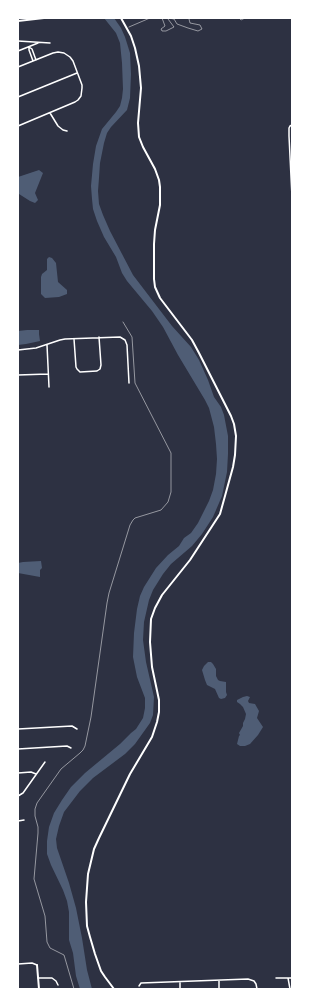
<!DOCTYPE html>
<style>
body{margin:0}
#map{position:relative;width:310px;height:1007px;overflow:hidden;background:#2d3142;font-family:"Work Sans",sans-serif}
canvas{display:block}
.frame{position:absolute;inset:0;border:19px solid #fff;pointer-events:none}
</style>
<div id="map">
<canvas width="310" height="1007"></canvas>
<div class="frame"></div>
</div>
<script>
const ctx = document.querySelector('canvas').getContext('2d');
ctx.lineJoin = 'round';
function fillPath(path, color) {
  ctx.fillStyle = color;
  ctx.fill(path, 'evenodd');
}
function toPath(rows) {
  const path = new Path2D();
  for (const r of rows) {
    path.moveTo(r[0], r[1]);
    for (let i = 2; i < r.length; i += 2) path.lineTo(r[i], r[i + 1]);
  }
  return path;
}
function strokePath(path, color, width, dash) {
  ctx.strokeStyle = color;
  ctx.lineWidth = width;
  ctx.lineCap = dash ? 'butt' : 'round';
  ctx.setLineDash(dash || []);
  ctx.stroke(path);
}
const water = toPath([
 [104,18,114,18,121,28,125,37,130,53,131,74,130,98,127,110,111,127,107,133,104,143,100,163,99,178,98,191,99,204,103,215,110,231,133,275,172,326,191,347,199,360,208,380,214,397,221,407,224,415,228,436,228,454,227,472,222,496,213,517,202,534,192,546,171,564,163,574,153,590,149,600,144,622,143,640,146,662,154,697,153,715,150,723,135,744,125,754,93,778,80,791,64,812,59,826,56,839,57,848,69,883,76,908,82,938,87,970,92,989,80,989,76,976,73,953,69,940,69,912,67,901,63,890,51,865,47,854,47,841,49,827,54,813,62,800,71,787,85,773,120,744,131,733,136,729,143,718,145,708,145,698,137,677,133,657,134,633,137,609,140,596,144,587,156,568,168,555,179,546,184,538,191,533,198,523,209,501,213,490,216,474,217,459,216,444,214,427,209,408,205,400,178,355,163,327,152,311,127,281,122,273,116,257,104,237,97,221,93,209,92,199,91,186,93,164,96,146,102,129,116,112,120,106,122,98,123,89,122,63,120,43,116,33],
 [39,170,43,173,35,193,38,200,35,203,30,201,19,194,18,191,18,177],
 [49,257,52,258,56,263,58,282,67,290,67,294,59,297,45,298,41,294,41,277,42,274,47,270,47,259],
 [27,330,39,330,39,334,40,341,26,344,18,345,18,331],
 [41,561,42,568,40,570,40,577,18,573,18,563,23,562],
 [208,662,211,662,213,664,216,669,216,676,218,680,220,681,226,682,226,692,227,695,225,698,221,699,219,698,215,689,207,685,205,680,202,670,204,666],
 [247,696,250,697,248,701,249,703,255,704,259,711,257,718,263,727,258,735,250,744,245,746,240,746,237,744,239,736,240,735,239,733,243,726,243,723,245,719,246,714,243,707,240,704,237,702,237,700,243,697]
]);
const path = toPath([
 [162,18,165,26,161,29,162,31,166,31,174,27,168,19],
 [168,18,174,19,177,24,188,28,198,31,202,29,200,25,190,23,189,19,188,18],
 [239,18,241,20,245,18],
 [129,27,150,18],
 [74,989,64,955,50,948,47,942,45,916,34,879,38,833,38,827,35,816,35,809,37,803,61,769,80,753,83,750,85,746,91,717,107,603,109,593,130,525,133,520,135,518,161,510,168,502,171,492,171,453,135,383,132,337,123,322]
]);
const minor = toPath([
 [18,41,50,43],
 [18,51,38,43],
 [33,61,29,50,29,47,32,49,36,60],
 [18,67,53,53,58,52,64,53,70,57,73,61,82,85,82,88,81,96,78,100,75,102,18,126],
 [18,97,77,73],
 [50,113,58,126,63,130,67,131],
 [292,125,290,126,289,128,289,136,292,197],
 [74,339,76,367,77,369,80,372,97,371,100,369,101,365,99,337],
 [47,345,49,387],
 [18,350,36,348,60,340,65,339,120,337,125,340,127,345,129,383],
 [18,375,48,374],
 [18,729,72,726,77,729],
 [18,749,67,746,71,748],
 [18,773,31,772,36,774],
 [18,796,23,793,45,762],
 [18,821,24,820],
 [18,964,32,963,37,965],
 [38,978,52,978,56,981,58,985],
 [276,978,292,978],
 [288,978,290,989],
 [219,981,219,989],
 [180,982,180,989],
 [139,986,141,983,248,979,254,981,256,984,257,989]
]);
const tertiary = toPath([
 [37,965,39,989],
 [114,989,105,977,101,971,95,954,90,937,87,926,86,902,88,874,94,849,99,838,130,774,152,737,157,722,159,712,159,700,152,667,150,642,151,619,155,608,162,595,190,560,220,514,233,467,235,455,236,436,234,424,231,416,199,353,192,340,160,298,155,287,154,279,154,244,155,230,160,205,160,187,159,180,155,169,143,147,139,137,138,123,141,88,139,66,135,48,131,36,121,18]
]);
const secondary = toPath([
 [18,21,44,18]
]);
fillPath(water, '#4f5d75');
strokePath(path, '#fff', 0.5);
strokePath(minor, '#fff', 1.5);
strokePath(tertiary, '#fff', 2);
strokePath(secondary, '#fff', 2);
</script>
